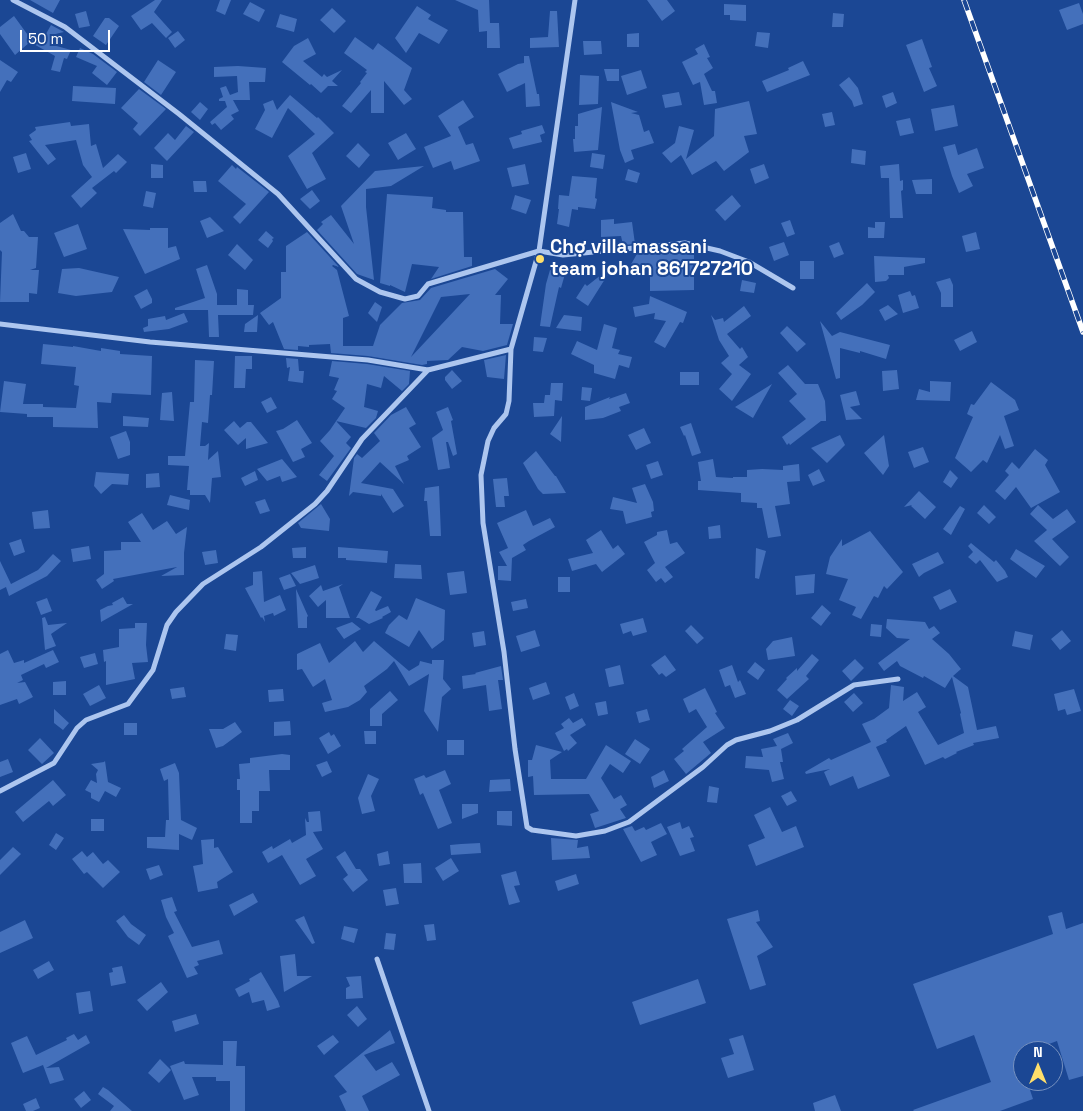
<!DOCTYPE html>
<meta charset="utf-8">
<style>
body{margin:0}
#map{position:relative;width:1083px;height:1111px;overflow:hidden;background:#1b4794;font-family:"Space Grotesk",sans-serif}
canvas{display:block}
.north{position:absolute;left:1013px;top:1041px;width:50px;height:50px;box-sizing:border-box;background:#1b4794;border:1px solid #7691bf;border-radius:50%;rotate:0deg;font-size:14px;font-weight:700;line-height:20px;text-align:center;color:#fff}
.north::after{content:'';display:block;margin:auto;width:18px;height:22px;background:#ffdf6b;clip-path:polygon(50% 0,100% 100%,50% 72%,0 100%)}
.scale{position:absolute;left:20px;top:30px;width:90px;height:22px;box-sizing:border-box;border:2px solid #fff;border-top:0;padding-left:6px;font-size:15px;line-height:18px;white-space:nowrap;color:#fff;-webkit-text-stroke:4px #1b4794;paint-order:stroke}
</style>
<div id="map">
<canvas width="1083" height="1111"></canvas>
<div class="north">N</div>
<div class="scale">50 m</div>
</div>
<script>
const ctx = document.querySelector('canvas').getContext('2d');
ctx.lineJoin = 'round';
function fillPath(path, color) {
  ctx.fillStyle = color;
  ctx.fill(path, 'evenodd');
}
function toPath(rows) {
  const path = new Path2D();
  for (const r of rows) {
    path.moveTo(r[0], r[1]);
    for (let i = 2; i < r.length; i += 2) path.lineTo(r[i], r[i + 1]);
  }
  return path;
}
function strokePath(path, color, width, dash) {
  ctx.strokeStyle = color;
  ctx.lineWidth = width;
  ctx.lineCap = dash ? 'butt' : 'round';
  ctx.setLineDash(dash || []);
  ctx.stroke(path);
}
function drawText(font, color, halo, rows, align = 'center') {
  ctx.font = font + ' "Space Grotesk",sans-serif';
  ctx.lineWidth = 4;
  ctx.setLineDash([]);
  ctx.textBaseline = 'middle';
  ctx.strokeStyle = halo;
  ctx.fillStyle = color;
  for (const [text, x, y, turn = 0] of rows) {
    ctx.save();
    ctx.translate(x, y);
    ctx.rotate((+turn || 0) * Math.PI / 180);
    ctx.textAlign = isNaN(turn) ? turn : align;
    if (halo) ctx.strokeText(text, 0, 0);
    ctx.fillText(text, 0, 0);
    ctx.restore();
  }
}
const building = toPath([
 [30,0,60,0,53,13],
 [155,0,162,0,154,12,172,32,166,38,152,23,141,30,131,16],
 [220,0,231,0,225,15,216,11],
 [455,0,489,0,490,23,499,23,500,48,487,48,487,31,479,32,478,10],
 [647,0,667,0,675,11,662,21],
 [250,2,265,10,259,22,243,14],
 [1079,3,1083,14,1083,24,1067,30,1059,10],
 [724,4,746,5,746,21,730,20,730,15,724,15],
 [417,6,431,15,428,19,448,30,439,44,419,33,406,53,395,38],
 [332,8,346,21,334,33,320,20],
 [86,11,90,26,79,28,75,14],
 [550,11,557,11,559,47,530,48,530,38,548,37],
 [833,13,844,14,843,27,832,27],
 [280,14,297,19,294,32,276,27],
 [14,16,30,38,42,41,51,25,64,32,51,35,57,38,53,45,71,50,67,59,64,58,60,72,51,70,55,56,30,42,15,55,0,34,0,27],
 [105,18,109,18,119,26,106,45,93,36],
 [178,31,185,40,175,48,168,38],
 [757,32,770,33,768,48,755,46],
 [639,33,639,47,627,47,627,34],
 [355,37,373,50,378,43,412,68,404,90,412,99,404,105,384,81,384,113,371,113,371,90,351,113,342,106,361,83,360,82,367,73,365,72,367,70,344,53],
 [308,38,316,54,303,61,322,77,324,74,327,77,342,70,332,81,338,86,328,86,321,93,311,84,310,85,282,62,294,46],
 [922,39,932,67,929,68,937,86,924,92,906,45],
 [583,41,601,41,602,54,584,55],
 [704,44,710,57,707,58,713,68,704,74,712,91,715,91,717,103,704,105,700,82,693,85,682,62,698,54,695,49],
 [80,48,93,54,117,72,107,85,92,73,97,66,76,57],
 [524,56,529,56,537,94,539,94,540,106,526,107,525,83,507,92,498,74,518,64,524,63],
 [0,60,18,72,11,82,7,80,0,92],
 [158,60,176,72,161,95,144,82],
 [803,61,810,75,767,92,762,81,789,70,788,68],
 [238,66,266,68,265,82,249,82,250,100,233,100,239,111,231,115,234,119,221,130,215,123,212,125,210,122,227,107,225,101,219,101,219,99,223,97,220,88,226,86,230,95,238,92,237,76,214,77,214,67],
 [604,69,619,69,619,81,607,81],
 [641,70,647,88,627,95,621,76],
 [580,75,599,76,598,104,579,105],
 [849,77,858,88,863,104,854,107,852,101,839,85],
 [73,86,116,88,115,104,72,101],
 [139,89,166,109,140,136,133,129,138,123,121,108],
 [679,92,682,105,665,108,662,95],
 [893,92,897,103,886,108,882,96],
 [290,95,317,118,318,117,334,133,312,153,326,179,307,189,288,156,315,134,288,108,272,138,255,129,265,110,263,104,273,100,277,110],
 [463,100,474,117,458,127,466,145,473,143,480,161,454,170,451,161,433,168,424,147,451,136,438,116],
 [749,101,757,134,744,136,749,152,724,171,716,161,692,175,681,155,671,163,662,153,675,143,679,126,694,130,686,159,714,136,715,109],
 [200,102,208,109,200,120,191,112],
 [611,102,638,112,631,113,639,115,644,132,649,130,654,143,631,150,634,159,625,163,620,150],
 [954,105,958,126,935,131,931,109],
 [602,107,598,150,574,152,573,139,575,139,575,126,578,126,578,114],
 [832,112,835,125,825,127,822,114],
 [910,118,914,133,900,136,896,121],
 [70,122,71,126,89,124,91,146,96,144,103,168,118,154,127,162,116,173,114,171,92,188,97,193,81,208,71,196,92,177,83,165,76,140,45,145,56,159,48,165,29,141,32,140,29,135,36,130,35,127],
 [542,125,545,133,540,135,542,142,513,149,509,138,522,134,521,131],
 [186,126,194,132,167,161,154,148,168,133,175,140],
 [406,133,416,149,398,160,388,143],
 [358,143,370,155,359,168,346,156],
 [955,144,958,155,977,148,984,168,967,174,973,186,959,193,952,176,943,147],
 [852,149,866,151,865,165,851,163],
 [26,153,31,169,18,173,13,157],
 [592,153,605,155,603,169,590,167],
 [151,164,163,165,163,178,151,178],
 [525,164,529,184,512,187,507,168],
 [764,164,769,178,755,184,750,169],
 [899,164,900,181,903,180,903,190,901,191,903,218,890,218,889,178,881,178,880,166],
 [232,165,236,169,237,167,269,192,240,224,233,217,246,204,218,181],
 [424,166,391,186,366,189,366,207,374,280,357,274,317,230,323,224,321,222,331,215,354,244,341,206,375,171],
 [628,169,640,173,637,183,625,180],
 [572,176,597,178,595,198,597,199,595,209,578,207,578,210,572,209,569,227,557,224,559,209,558,209,559,195,569,196],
 [932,179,932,194,916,194,912,180],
 [193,181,206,181,207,192,194,192],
 [312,190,320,201,310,209,300,199],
 [146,191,156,193,153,208,143,206],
 [387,194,433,197,432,208,446,210,446,212,463,212,464,257,472,257,472,266,431,279,439,267,412,264,405,292,390,285,390,286,380,283],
 [515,195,531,200,526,214,511,209],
 [732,195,741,206,725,221,715,210],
 [13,214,21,231,24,231,29,237,38,237,36,268,30,270,39,270,37,294,29,293,29,302,0,302,2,252,0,250,0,223],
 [210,217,224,231,207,238,200,221],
 [614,219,614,224,632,222,635,244,623,245,621,236,601,237,601,220],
 [790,220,795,234,787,237,781,223],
 [875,222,885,222,884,238,868,238,868,227,875,228],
 [78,224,87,249,64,257,54,233],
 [150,228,168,228,168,248,176,246,180,259,145,274,123,229,150,230],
 [266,231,274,238,272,239,273,241,268,248,258,240],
 [307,232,339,267,333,265,332,266,337,270,349,316,343,318,343,346,373,346,380,325,402,303,420,300,431,288,495,269,508,279,495,295,501,295,500,324,513,324,507,345,483,351,462,347,448,360,427,361,427,364,422,365,368,356,331,353,330,344,309,345,309,347,298,346,298,350,284,349,273,322,269,325,260,313,281,298,281,272,286,272,286,246],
 [470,294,411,357,441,297],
 [976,232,980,249,966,252,962,236],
 [784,242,789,255,774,261,769,247],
 [839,242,844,254,834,258,829,246],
 [237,244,253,260,245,270,228,255],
 [673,249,673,253,694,254,694,290,650,291,650,268,629,268,638,252],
 [874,256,925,258,925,263,904,267,904,275,888,275,889,278,886,281,875,282],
 [800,261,814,261,814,279,800,279],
 [207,265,217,294,217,305,237,305,237,289,248,290,248,305,254,305,253,315,218,315,219,337,209,337,208,310,175,310,175,308,205,298,196,269],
 [611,267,612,268,588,306,576,298,585,284,587,286],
 [79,268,119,277,112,292,76,296,58,293,62,269],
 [550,270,565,274,561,288,559,287,550,327,540,326,546,284],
 [950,278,953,285,953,307,941,307,941,293,936,282],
 [742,280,756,283,754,293,740,291],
 [867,283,875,292,862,305,841,320,836,313],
 [147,289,152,299,152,303,141,309,134,296],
 [910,291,912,296,915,295,919,308,903,313,898,295],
 [650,296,687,312,683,323,680,322,665,348,654,342,666,321,654,319,655,313,635,317,633,307,649,304],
 [375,302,382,307,377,322,368,313],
 [888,305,898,314,885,321,879,310],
 [744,306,751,316,727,334,740,349,742,347,748,357,739,365,751,374,732,401,719,389,732,374,721,363,729,356,719,340,711,315,715,320,723,318,724,322],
 [184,313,188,322,169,329,144,332,143,328,148,326,148,319,165,316,166,320],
 [258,315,257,332,244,332,245,324],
 [564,315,582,317,581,331,556,328],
 [820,321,832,336,840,332,890,345,886,359,860,351,860,353,840,348,840,378,836,379],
 [604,324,617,328,612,348,620,350,618,354,632,357,629,368,619,365,615,379,594,373,594,365,571,354,577,341,597,350],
 [787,326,806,344,797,352,780,333],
 [972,331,977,342,960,351,954,340],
 [534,337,547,338,543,352,533,351],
 [43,344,73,347,73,346,101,351,101,348,120,351,120,354,152,356,151,395,112,393,111,403,97,402,98,428,53,427,53,417,27,417,27,414,0,412,4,381,26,384,23,404,43,404,43,407,76,408,79,386,74,385,76,367,41,364],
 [506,355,504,379,487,377,484,360],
 [235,356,252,356,252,369,246,369,245,388,234,388],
 [286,358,298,359,299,371,304,371,303,383,288,381,290,367,287,368],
 [195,360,214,361,212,395,210,395,208,423,202,422,200,446,205,446,209,443,208,460,218,451,221,477,212,478,210,503,205,495,190,495,190,490,187,490,189,466,168,465,168,456,185,456,190,402,194,402],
 [332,361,367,364,410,371,409,384,402,391,384,376,381,388,367,384,364,407,378,411,376,418,366,428,336,421,351,437,346,443,351,448,327,481,319,475,334,456,320,441,330,430,345,408,332,399,337,391,334,390,339,378,329,376],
 [788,365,805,384,818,384,825,401,826,416,826,421,821,421,790,445,789,443,787,445,782,437,806,419,789,401,797,394,778,373],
 [452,370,462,381,452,389,445,380,445,377],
 [897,370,899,389,883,391,882,371],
 [680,372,699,372,699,385,680,385],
 [930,381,951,382,950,401,916,400,919,389,930,392],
 [991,382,1015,400,1019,410,1004,416,1014,446,1005,449,1000,435,987,463,983,460,971,472,955,458,973,417,967,414,971,404,974,405],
 [551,383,563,383,562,401,555,400,554,416,534,417,533,403,544,403,545,395,550,395],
 [772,384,753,418,735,407],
 [582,387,592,388,590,401,581,400],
 [856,391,860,405,850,407,862,419,846,420,840,395],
 [172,392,174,421,160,420,162,393],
 [626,393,630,403,619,407,621,411,603,418,585,420,585,407,610,397,609,399],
 [271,397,277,408,267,413,261,402],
 [406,407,416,424,409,428,421,447,407,456,409,460,395,466,404,484,380,462,361,483,393,489,404,506,393,513,381,494,381,496,353,492,349,496,354,458,357,454,362,458,380,441,374,433,391,415],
 [448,407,453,420,451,421,457,454,453,456,448,442,446,442,450,468,438,470,432,438,443,430,436,412],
 [123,416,149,418,148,427,123,426],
 [562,416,561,442,550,434],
 [297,420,312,443,301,449,305,457,293,462,276,431,283,429],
 [234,421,240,428,247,422,251,422,268,443,246,449,246,438,238,445,224,430],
 [691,423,701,453,692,456,685,435,684,436,680,427],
 [644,428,651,443,636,450,628,435],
 [126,431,130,442,130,455,118,459,110,437],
 [840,435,845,445,827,463,811,448],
 [884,435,889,466,883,475,864,453],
 [923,447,929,462,914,468,908,452],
 [1035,449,1048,460,1045,465,1060,492,1031,508,1016,487,1005,500,995,491,1009,475,1005,471,1012,462,1019,469],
 [536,451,555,476,556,476,566,493,543,494,538,489,523,463],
 [282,459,297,477,282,482,280,476,267,481,257,469],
 [713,459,716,477,733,478,733,477,747,477,747,470,762,469,783,470,783,466,799,464,800,481,787,482,790,504,775,506,781,536,768,538,762,508,757,508,757,503,741,502,741,493,698,490,698,481,701,481,698,462],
 [658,461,663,475,651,479,646,465],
 [819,469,825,481,813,486,808,475],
 [950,470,958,478,951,488,943,482],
 [255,471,258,480,245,486,241,478],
 [96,472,129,474,128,485,112,484,101,494,94,486],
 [159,473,160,487,146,488,146,474],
 [507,478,509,496,504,496,505,507,496,507,493,479],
 [645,484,653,502,654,511,651,512,652,517,626,524,623,511,610,509,613,497,637,503,632,488],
 [439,486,441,536,430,536,427,501,424,501,425,488],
 [919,491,936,507,925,519,911,506,912,505,904,507],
 [170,495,190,500,189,510,167,505],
 [265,499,270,511,260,514,255,502],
 [321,504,330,519,329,531,301,528,298,523],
 [984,505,996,517,989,524,977,513],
 [1038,505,1053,519,1067,509,1076,522,1052,539,1069,557,1060,566,1034,541,1047,530,1030,514],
 [960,506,965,509,951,535,943,529],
 [48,510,50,528,34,529,32,512],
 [526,510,533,526,550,518,555,527,529,541,523,545,526,550,512,558,511,581,498,580,498,566,507,566,499,552,508,548,497,523],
 [142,513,153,530,167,521,176,534,187,527,184,553,184,575,161,576,177,567,113,579,114,581,102,589,96,580,104,574,104,551,121,550,121,542,141,542,128,522],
 [720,525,721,538,709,539,708,527],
 [601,530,613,549,618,545,625,554,602,572,596,564,572,571,568,559,593,553,586,540],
 [667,530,670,544,677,542,685,553,665,567,673,577,665,583,661,578,656,582,647,570,655,563,644,542,657,535,657,532],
 [870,531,903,572,887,589,884,586,878,598,874,596,861,619,852,615,856,607,839,600,848,579,826,574,830,557,842,539,842,546],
 [21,539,25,552,14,556,9,543],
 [971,543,994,562,996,560,1005,571,1008,577,997,582,980,560,976,564,968,557,973,552,968,546],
 [89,546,91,559,73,562,71,549],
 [306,547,306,558,293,558,292,548],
 [338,547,388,551,387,563,346,560,346,558,338,558],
 [756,548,766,551,759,579,755,578],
 [1016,549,1045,566,1036,578,1010,559],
 [216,550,218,563,205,565,202,552],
 [938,552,944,563,924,573,919,577,912,564],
 [53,554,61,561,47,576,9,596,6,587,0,590,0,561,11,584,38,570],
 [395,564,421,565,422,579,394,578],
 [315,565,319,578,300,584,291,573],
 [262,571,264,602,280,595,286,610,274,616,273,613,264,616,265,622,262,617,261,618,245,588,253,585,253,572],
 [464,571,467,593,450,595,447,573],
 [290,574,296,586,284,590,279,578],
 [815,574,814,593,796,595,795,576],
 [558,577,570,577,570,592,558,592],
 [343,584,339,587,350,618,326,618,326,600,318,607,309,596,321,585,323,591],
 [296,589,308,616,307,617,307,628,298,628],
 [950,589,957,602,940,610,933,597],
 [371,591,382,597,375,610,376,611,388,606,391,612,382,617,383,618,369,624,359,618,360,618,356,618],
 [123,597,127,604,133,604,101,622,100,610,108,606,113,605,112,603],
 [47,598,52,611,41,615,36,602],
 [416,598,445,610,444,640,432,649,419,630,409,647,385,633,389,625,399,615,407,620],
 [526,599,528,608,513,611,511,602],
 [822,605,831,613,821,626,811,618],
 [45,617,48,625,67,623,51,634,56,646,45,650,42,618],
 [643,618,647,632,633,636,631,631,623,634,620,624],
 [887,619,925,622,929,629,934,626,940,633,932,639,949,654,961,669,953,676,968,687,977,730,996,726,999,738,973,743,974,745,956,752,957,753,945,759,943,757,925,765,906,726,886,740,887,742,876,747,890,776,858,789,853,776,830,786,824,772,830,769,806,774,805,772,829,758,831,760,871,742,862,724,874,719,889,708,891,685,904,687,903,701,917,692,926,707,918,712,938,745,964,733,960,714,961,713,952,677,945,688,924,676,923,678,900,666,897,661,884,671,878,663,910,639,897,638,886,628],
 [352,622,361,629,344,639,336,628],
 [135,623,147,623,146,645,148,662,132,663,135,679,106,685,106,661,104,662,103,650,119,647,119,629,135,628],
 [871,624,882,625,881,637,870,636],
 [691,625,704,638,697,644,685,631],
 [535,630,540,646,521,652,516,636],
 [1062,630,1071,641,1060,650,1051,639],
 [484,631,486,645,474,647,472,633],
 [1015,631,1033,635,1030,650,1012,646],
 [226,634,238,635,236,651,224,649],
 [792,637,795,656,768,660,766,649,773,641],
 [355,641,363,652,374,641,409,671,419,665,420,661,432,664,432,660,444,660,443,679,451,689,442,697,438,732,424,711,429,674,409,686,394,661,387,669,364,686,367,692,360,700,348,707,325,712,322,703,332,700,325,679,313,687,302,669,297,670,297,654,320,643,329,663],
 [8,650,14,663,24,660,24,663,53,650,59,662,46,668,44,664,21,675,23,680,17,683,25,682,33,697,19,704,17,699,0,705,0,654],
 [95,653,98,664,84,668,80,657],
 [812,654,819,660,806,676,809,679,787,699,777,690,787,679,786,678,797,668,797,671],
 [665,655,676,670,666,677,662,673,659,675,651,665],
 [855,659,864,668,851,681,842,671],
 [755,662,765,670,758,680,747,672],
 [620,665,624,684,609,687,605,669],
 [732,665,738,682,740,680,746,694,735,698,730,685,725,687,719,670],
 [501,666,503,680,498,680,502,709,489,711,486,685,463,689,462,676,476,674,475,673],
 [66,681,66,695,53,695,53,682],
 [546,682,550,694,533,700,529,688],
 [99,685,106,698,90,706,83,694],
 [184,687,186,697,172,699,170,689],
 [705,688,717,712,715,713,725,728,703,742,711,753,686,774,674,759,684,751,682,749,707,727,696,709,689,713,683,699],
 [283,689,284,701,269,702,268,690],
 [1074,689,1081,711,1067,715,1065,709,1058,711,1054,694],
 [390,691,398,700,382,714,382,726,370,726,370,709],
 [574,693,579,706,570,710,565,697],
 [854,693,863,703,853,712,844,702],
 [790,700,799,706,792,716,783,709],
 [606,701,608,714,598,716,595,703],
 [54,709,69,723,63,730,54,723],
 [647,709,650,720,639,723,636,712],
 [569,718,573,723,582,718,586,725,570,735,577,743,568,751,567,749,564,751,555,733,564,728,561,724],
 [290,721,291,735,274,736,274,722],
 [235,722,242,732,223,746,216,748,209,729,223,729],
 [124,723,137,723,137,735,124,735],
 [364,731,376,731,376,744,365,744],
 [329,732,331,736,334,734,341,746,328,754,319,738],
 [788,733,793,743,781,749,783,762,780,762,784,779,772,782,769,770,745,768,746,756,763,757,761,749,777,746,773,739],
 [40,738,54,753,42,764,28,750],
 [635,739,650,749,640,764,625,754],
 [447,740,464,740,464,755,447,755],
 [536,745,562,752,550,760,551,779,586,779,606,745,631,761,623,773,610,764,601,778,614,799,621,795,627,805,620,809,626,818,595,828,590,814,599,811,589,794,534,795,533,776,528,777,528,760,532,760],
 [282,754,290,755,290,770,269,770,270,791,259,791,259,811,252,811,252,823,240,823,240,790,237,790,237,779,240,779,239,764,250,763,250,758],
 [8,759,13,772,0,777,0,762],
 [105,761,108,782,121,788,116,797,105,791,99,802,91,798,91,793,85,790,91,780,97,783,96,774,98,770,91,764,104,762],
 [327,761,332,772,322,777,316,765],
 [175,763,179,773,181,820,197,828,192,840,179,834,179,850,147,848,147,837,165,837,166,820,169,820,168,779,164,781,160,769],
 [445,770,451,784,439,790,452,823,438,829,423,793,420,795,414,779,424,775,426,778],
 [664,770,669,781,654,788,651,777],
 [368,774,379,779,371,796,375,811,362,814,358,798],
 [510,779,511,791,489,792,490,780],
 [53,780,66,795,53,806,49,801,23,822,15,812],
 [709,786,719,788,717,803,707,802],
 [791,791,797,801,787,806,781,796],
 [462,804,478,804,478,813,462,819],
 [770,807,782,832,796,826,804,847,756,866,748,845,765,838,754,815],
 [320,811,322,831,313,832,323,849,306,859,316,876,300,885,282,855,268,863,262,852,272,846,273,849,290,839,292,843,306,835,305,818,307,822,309,822,308,812],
 [497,811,512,811,512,826,497,825],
 [91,819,104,819,104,831,91,831],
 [680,822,682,829,689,826,694,837,690,838,695,851,680,856,667,827],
 [661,823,667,834,651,842,657,855,641,862,623,829,632,826,635,831,644,827,646,830],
 [56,833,64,838,56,850,49,845],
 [551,838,578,840,577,848,588,846,590,858,552,860],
 [214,839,214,848,218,847,233,872,217,882,218,888,198,892,193,866,203,864,201,840],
 [480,843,481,853,451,855,450,845,461,844,461,846,461,844],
 [13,847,21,854,0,875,0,860],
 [82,851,87,857,93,852,103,864,108,860,120,872,103,888,87,872,84,874,72,859],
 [345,851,356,869,360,869,368,880,353,892,343,879,348,875,336,857],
 [388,851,390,864,379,866,377,854],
 [451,858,459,871,443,881,435,868],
 [421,863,422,883,404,883,403,864],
 [159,865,163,875,150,880,146,869],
 [516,871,520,885,514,886,520,902,509,905,501,875],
 [576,874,579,884,558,891,555,881],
 [396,888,399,904,386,906,383,890],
 [253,893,258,902,234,916,229,905],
 [172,897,177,911,174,912,192,947,219,940,223,954,197,961,199,965,194,967,198,974,187,978,168,936,174,933,166,917,161,900],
 [758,910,760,921,756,922,773,947,757,956,766,985,750,990,727,919],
 [1062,912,1066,929,1083,923,1083,1076,1069,1080,1057,1041,1030,1051,1023,1051,1023,1053,1017,1055,1023,1071,1023,1081,1027,1081,1033,1099,1000,1111,914,1111,913,1110,991,1082,974,1035,937,1049,913,984,1053,934,1048,916],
 [124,915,131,924,146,935,139,945,128,937,116,921],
 [304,916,315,943,312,944,295,920],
 [25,920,33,938,0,953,0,932],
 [434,924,436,940,427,941,424,925],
 [344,926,358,929,354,943,341,939],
 [386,933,396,934,394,950,384,949],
 [295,954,297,976,312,976,284,992,280,956],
 [49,961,54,970,38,979,33,970],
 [122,966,126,983,111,986,109,973,113,972,112,968],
 [261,972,278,1001,280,1007,267,1011,264,1000,252,1003,249,992,239,997,235,989,250,981,249,979],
 [361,976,363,998,346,999,346,988,350,986,346,977],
 [698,979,706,1003,640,1025,632,1002],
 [161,982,168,992,147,1011,137,1000],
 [90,991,93,1011,79,1014,76,993],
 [357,1006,367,1019,358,1027,347,1015],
 [196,1014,199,1024,175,1032,172,1021],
 [390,1030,395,1043,364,1055,376,1071,392,1062,400,1075,362,1096,369,1111,346,1111,339,1096,347,1092,334,1076],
 [74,1034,78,1040,86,1035,90,1043,46,1068,59,1067,64,1080,50,1084,43,1065,23,1073,11,1043,27,1036,36,1055,67,1040,66,1038],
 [333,1035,339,1042,324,1055,317,1046],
 [743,1035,754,1070,728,1078,721,1058,734,1054,729,1039],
 [223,1041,237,1041,236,1066,245,1066,245,1111,230,1111,230,1081,216,1081,216,1077,192,1077,199,1095,184,1100,170,1066,184,1061,185,1064,223,1065],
 [160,1059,171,1070,159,1083,148,1073],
 [103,1087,108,1090,132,1111,110,1111,114,1106,98,1094],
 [84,1091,91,1100,81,1108,74,1099],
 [835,1095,841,1111,815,1111,813,1103],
 [36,1098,40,1108,33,1111,26,1111,23,1104]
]);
const street = toPath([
 [13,0,65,27,179,114,278,194,356,279,380,292,405,299,418,296,428,284,539,251,563,255,685,243,720,251,749,262,793,288],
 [575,0,539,251,511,349,509,401,506,414,494,428,488,441,481,475,483,523,504,652,515,749,527,827,532,830,576,836,605,831,629,822,703,767,727,745,736,740,770,731,797,720,854,685,898,679],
 [0,324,150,342,368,360,428,370,511,349],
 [0,791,54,763,77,728,86,720,128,704,153,670,167,625,176,612,203,584,261,547,315,504,327,491,362,439,428,370],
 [377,959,429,1111]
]);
const rail = toPath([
 [964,0,1083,332]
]);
const markers = [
 [540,259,5,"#ffdf6b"]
];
const poiNames = [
 ["Chợ villa massani",550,248],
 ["team johan 861727210",550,270]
];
fillPath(building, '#4470bb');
strokePath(street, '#adc6ef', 5);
strokePath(rail, '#fff', 5.5);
strokePath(rail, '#1b4794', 4, [11]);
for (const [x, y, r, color] of markers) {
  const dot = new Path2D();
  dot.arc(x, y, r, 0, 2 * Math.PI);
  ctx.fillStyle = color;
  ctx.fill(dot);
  strokePath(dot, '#1b4794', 2);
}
drawText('bold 19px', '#fff', '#1b4794', poiNames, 'left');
</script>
